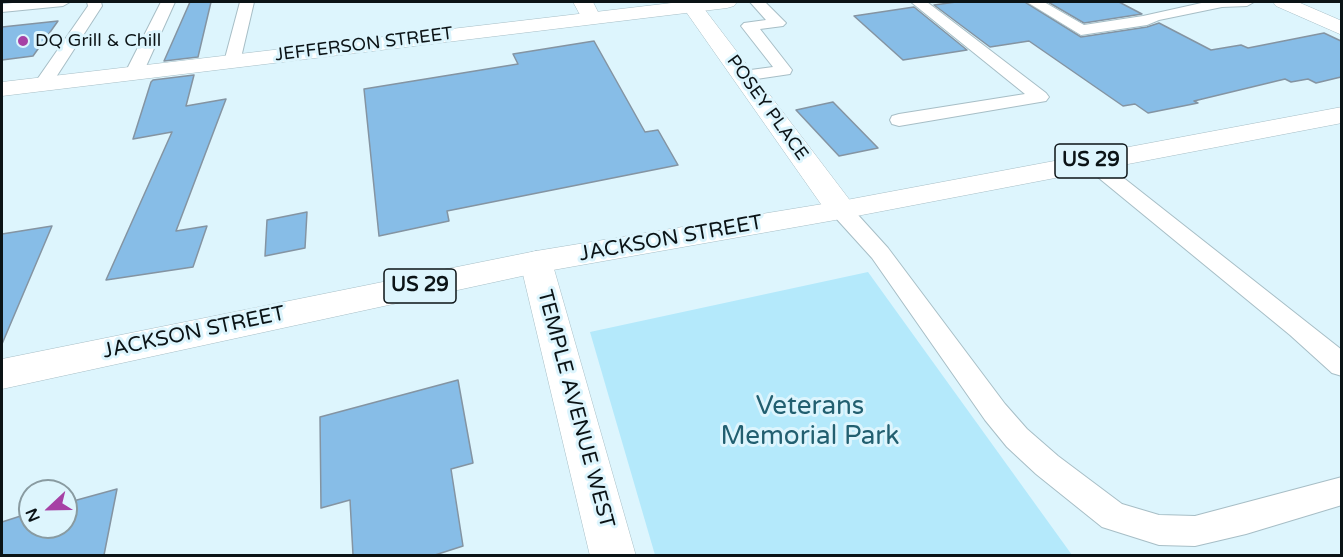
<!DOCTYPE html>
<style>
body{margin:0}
#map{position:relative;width:1343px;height:557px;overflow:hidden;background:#ddf5fd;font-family:"Varela Round",sans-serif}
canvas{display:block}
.frame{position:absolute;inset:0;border:3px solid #0b1316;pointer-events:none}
.north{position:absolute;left:18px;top:479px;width:60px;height:60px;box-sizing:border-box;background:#ddf5fd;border:2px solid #899ba1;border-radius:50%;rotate:248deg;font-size:16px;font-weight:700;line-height:24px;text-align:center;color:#0b1316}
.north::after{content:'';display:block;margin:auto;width:21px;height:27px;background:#a641a5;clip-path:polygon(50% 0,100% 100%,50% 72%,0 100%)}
</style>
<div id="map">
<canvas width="1343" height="557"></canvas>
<div class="frame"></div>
<div class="north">N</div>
</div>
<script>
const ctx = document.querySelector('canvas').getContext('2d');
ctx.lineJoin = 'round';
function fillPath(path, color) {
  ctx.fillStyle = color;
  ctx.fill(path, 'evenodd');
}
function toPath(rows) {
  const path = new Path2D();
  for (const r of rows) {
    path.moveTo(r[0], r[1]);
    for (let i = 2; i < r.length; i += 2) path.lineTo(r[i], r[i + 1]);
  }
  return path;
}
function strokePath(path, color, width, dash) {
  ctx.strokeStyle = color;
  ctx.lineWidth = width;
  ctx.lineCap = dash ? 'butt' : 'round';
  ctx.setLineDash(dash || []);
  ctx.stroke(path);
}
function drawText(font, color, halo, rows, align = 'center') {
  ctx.font = font + ' "Varela Round",sans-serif';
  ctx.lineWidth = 6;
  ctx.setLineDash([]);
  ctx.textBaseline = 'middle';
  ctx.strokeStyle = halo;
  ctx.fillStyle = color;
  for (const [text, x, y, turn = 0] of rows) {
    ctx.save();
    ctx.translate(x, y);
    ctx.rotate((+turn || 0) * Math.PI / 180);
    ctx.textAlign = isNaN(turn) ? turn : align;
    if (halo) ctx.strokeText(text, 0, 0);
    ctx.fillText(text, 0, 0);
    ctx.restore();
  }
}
const green = toPath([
 [868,272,1072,555,655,555,590,332]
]);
const building = toPath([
 [190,2,211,2,198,57,164,61,190,2],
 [956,2,1025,2,1081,37,1147,27,1159,23,1211,50,1241,45,1248,48,1324,33,1341,41,1341,77,1316,83,1308,79,1291,82,1285,79,1194,101,1198,103,1148,113,1135,104,1123,106,1029,41,990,47,934,5,956,2],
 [1048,2,1119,2,1142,14,1084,23,1048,2],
 [914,7,967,50,903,60,854,16,914,7],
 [58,21,33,56,2,60,2,27,58,21],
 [594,41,645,132,658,130,678,165,447,211,449,221,379,236,364,89,518,64,513,54,594,41],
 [194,75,186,106,226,99,176,231,207,226,193,267,106,280,172,132,133,139,151,82,153,80,194,75],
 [833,102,878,148,839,156,796,110,833,102],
 [307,212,305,248,265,256,267,220,307,212],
 [52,226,2,344,2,234,52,226],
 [458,380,473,463,451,469,463,546,435,555,353,555,350,500,321,508,320,417,458,380],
 [117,489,104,555,2,555,2,522,30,513,30,527,66,527,66,503,117,489]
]);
const lane = toPath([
 [23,2,70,2,63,6,2,12,2,4,23,2],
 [87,2,101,2,102,6,49,88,37,88,34,84,88,6,87,2],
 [161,2,175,2,143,73,140,77,134,78,128,77,125,73,161,2],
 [240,2,254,2,240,62,232,67,224,62,240,2],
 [750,2,765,2,786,23,783,26,760,29,792,70,790,74,743,81,737,80,734,76,737,72,743,71,773,67,741,26,744,23,766,20,750,2],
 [911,2,927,2,1046,93,1049,97,1046,101,899,126,892,124,890,120,892,116,899,114,1025,94,911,2],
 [1027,2,1044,2,1084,25,1143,16,1206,2,1254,2,1247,6,1222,7,1159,20,1147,25,1081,35,1027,2],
 [1090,155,1097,157,1342,350,1342,376,1332,373,1290,335,1083,165,1080,161,1083,157,1090,155],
 [841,203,849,205,888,248,1005,404,1027,429,1058,456,1122,504,1159,515,1195,516,1342,477,1342,505,1246,534,1195,546,1159,545,1102,527,1036,474,1007,447,985,420,872,258,833,215,830,210,833,205,841,203]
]);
const street = toPath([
 [573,2,593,2,601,18,598,22,591,24,584,22,573,2],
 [1273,2,1298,2,1342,21,1342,35,1276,6,1273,2],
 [536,251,547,254,552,262,636,556,590,556,520,262,525,254,536,251]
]);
const secondary = toPath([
 [685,2,699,2,852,203,856,210,852,217,841,219,830,217,682,6,685,2]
]);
const primary = toPath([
 [680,2,737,2,734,6,727,8,2,96,2,82,680,2],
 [1342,107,1342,123,841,219,536,273,2,389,2,359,536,251,841,201,1342,107]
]);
const markers = [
 [23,41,6,"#a641a5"]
];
const farPoinames = [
 ["DQ Grill & Chill",35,41]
];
const farStreetnames = [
 ["JEFFERSON STREET",364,45,-7],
 ["POSEY PLACE",767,108,54]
];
const shields = [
 [1091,161,72],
 [420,286,72]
];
const shieldNames = [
 ["US 29",1091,161],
 ["US 29",420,286]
];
const streetNames = [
 ["JACKSON STREET",671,239,-10],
 ["JACKSON STREET",194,333,-12],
 ["TEMPLE AVENUE WEST",575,409,75]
];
const nearParknames = [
 ["Veterans",810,407],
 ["Memorial Park",810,437]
];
fillPath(green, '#b4e9fb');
fillPath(building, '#87bde7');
strokePath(building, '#8494a2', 1.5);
strokePath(lane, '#a7bec6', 2);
strokePath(street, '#a7bec6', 1);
strokePath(secondary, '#a7bec6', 1);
strokePath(primary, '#a7bec6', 1);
fillPath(lane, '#fff');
fillPath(street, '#fff');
fillPath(secondary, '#fff');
fillPath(primary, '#fff');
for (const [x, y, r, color] of markers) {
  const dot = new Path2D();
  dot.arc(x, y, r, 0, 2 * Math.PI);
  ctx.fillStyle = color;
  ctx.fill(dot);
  strokePath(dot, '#ddf5fd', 2);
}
drawText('18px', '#0b1316', '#ddf5fd', farPoinames, 'left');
drawText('18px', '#0b1316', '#ddf5fd', farStreetnames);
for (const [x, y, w] of shields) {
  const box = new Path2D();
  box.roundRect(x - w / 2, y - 17, w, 34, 4.5);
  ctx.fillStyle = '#ddf5fd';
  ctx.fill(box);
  strokePath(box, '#0b1316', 1.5);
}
drawText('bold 20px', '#0b1316', null, shieldNames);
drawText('21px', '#0b1316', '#ddf5fd', streetNames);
drawText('26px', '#225f70', '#ddf5fd', nearParknames);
</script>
